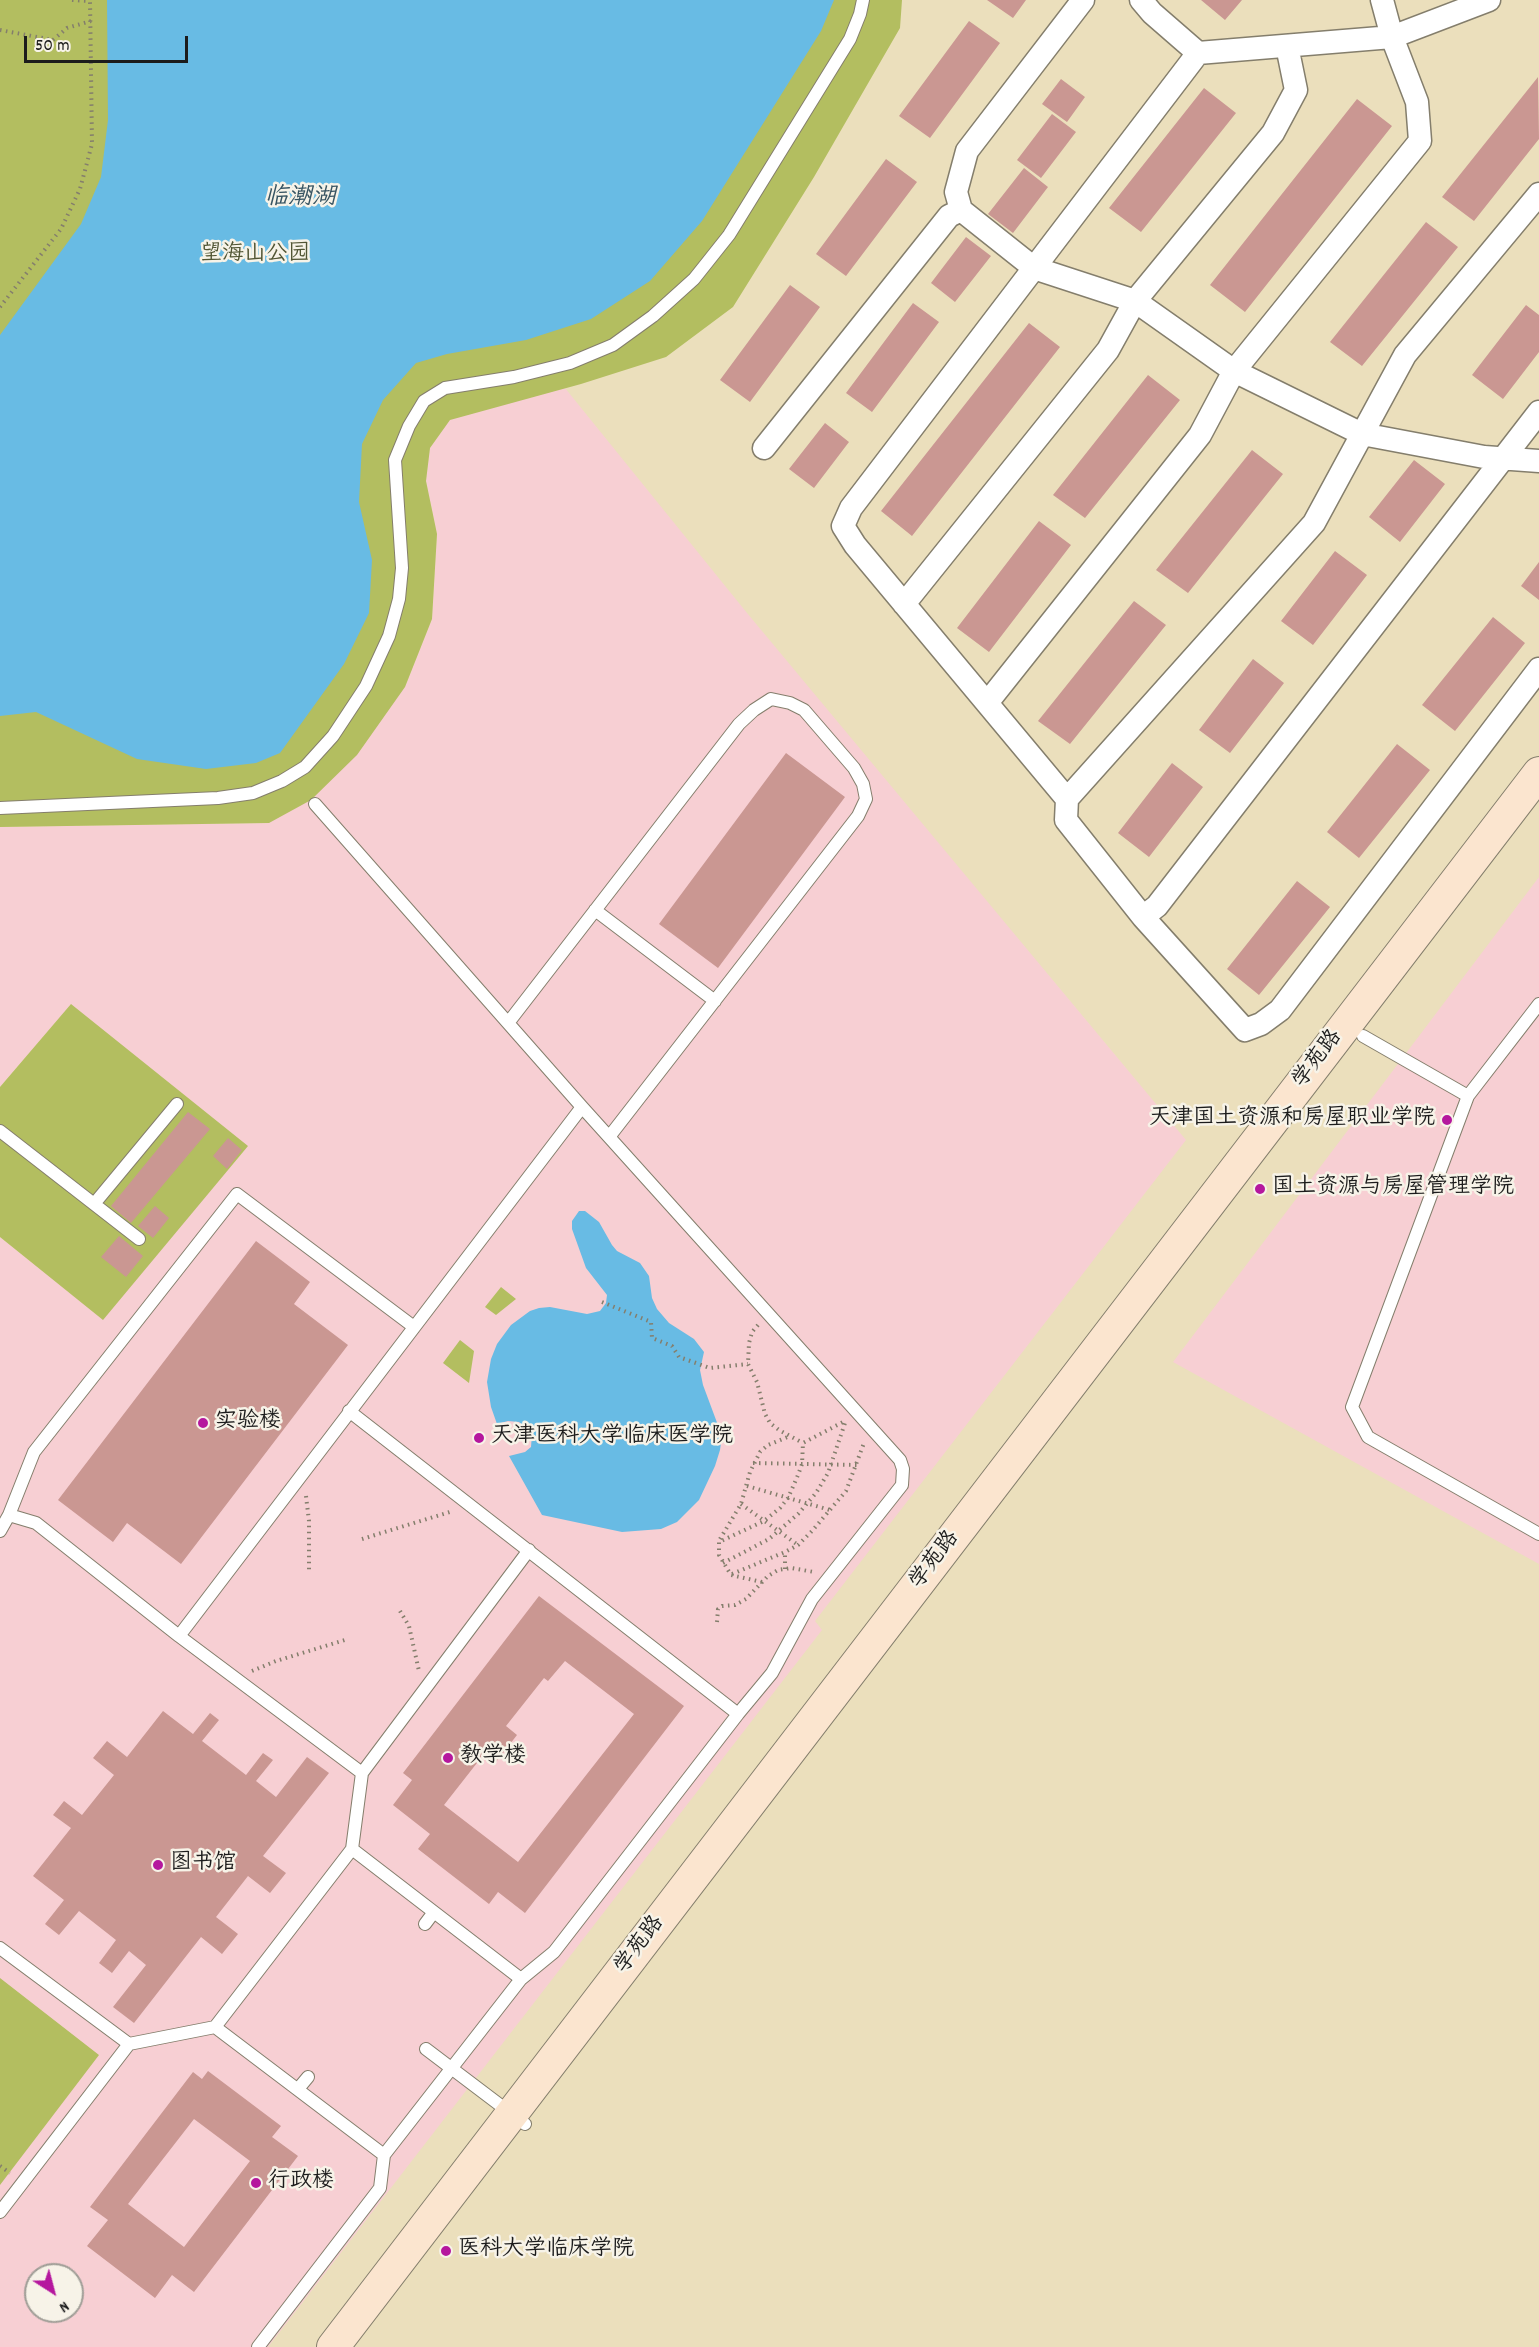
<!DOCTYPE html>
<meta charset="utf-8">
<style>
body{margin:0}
#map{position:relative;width:1539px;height:2347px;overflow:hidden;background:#ebdfbc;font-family:Dekko,sans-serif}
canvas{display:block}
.north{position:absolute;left:24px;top:2263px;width:60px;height:60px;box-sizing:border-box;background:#f7f3e8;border:2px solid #9f9d96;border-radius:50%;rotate:144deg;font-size:16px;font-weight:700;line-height:24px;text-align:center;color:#1c1c1c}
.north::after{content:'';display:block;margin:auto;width:21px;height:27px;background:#b5179e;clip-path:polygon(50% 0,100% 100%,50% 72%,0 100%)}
.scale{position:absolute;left:24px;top:36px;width:164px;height:27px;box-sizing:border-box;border:3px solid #1c1c1c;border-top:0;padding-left:8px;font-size:18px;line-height:21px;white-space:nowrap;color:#1c1c1c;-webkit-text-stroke:4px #f7f3e8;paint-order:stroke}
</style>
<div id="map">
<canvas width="1539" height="2347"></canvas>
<div class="north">N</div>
<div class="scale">50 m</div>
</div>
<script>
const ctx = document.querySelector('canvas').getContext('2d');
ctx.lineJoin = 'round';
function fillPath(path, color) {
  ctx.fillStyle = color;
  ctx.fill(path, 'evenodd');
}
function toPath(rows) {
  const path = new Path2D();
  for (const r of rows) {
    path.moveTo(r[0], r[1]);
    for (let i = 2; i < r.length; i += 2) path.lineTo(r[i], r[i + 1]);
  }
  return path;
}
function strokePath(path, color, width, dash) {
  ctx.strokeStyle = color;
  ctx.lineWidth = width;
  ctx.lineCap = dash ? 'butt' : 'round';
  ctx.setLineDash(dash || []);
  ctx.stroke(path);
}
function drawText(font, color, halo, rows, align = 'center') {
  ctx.font = font + ' Dekko,"LXGW WenKai TC",sans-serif';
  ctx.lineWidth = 5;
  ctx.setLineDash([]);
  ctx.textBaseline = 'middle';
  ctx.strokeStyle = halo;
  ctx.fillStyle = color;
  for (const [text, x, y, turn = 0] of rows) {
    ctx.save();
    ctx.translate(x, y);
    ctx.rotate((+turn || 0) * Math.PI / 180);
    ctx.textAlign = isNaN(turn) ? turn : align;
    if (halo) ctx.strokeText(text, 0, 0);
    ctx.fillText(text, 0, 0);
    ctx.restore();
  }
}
const built = toPath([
 [565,388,747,613,1186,1140,815,1621,822,1630,268,2347,0,2347,0,1237,103,1319,71,1005,0,1087,0,827,269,823,405,687,432,619,437,534,426,481,430,448,450,419],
 [36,2275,72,2275,72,2311,36,2311],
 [1539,877,1539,1564,1173,1362]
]);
const green = toPath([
 [0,0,902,0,900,28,814,177,733,307,666,357,581,384,450,420,430,448,426,481,437,534,432,619,405,687,357,755,311,800,269,823,0,827],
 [71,1004,248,1146,103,1320,0,1237,0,1087],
 [501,1287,516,1299,496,1315,485,1307],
 [460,1340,474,1351,469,1383,443,1363],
 [0,1978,99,2055,0,2185]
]);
const water = toPath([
 [107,0,834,0,821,31,702,221,650,281,591,319,526,340,447,354,416,363,383,400,362,444,359,502,372,560,369,613,344,664,280,753,256,763,206,769,137,759,36,712,0,716,0,335,81,224,101,177,108,120],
 [579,1211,585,1211,599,1222,612,1245,617,1251,640,1263,649,1276,652,1298,657,1309,669,1323,694,1339,704,1352,700,1370,703,1385,722,1436,720,1450,715,1466,699,1500,677,1522,661,1529,622,1532,542,1515,509,1456,525,1452,531,1447,532,1434,519,1422,508,1421,497,1424,491,1407,487,1382,491,1359,497,1344,511,1325,530,1311,539,1308,550,1307,587,1314,600,1311,606,1303,607,1295,586,1268,572,1229,572,1221]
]);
const building = toPath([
 [987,0,1026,0,1013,18],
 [1201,0,1242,0,1225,20],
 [969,21,1000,43,930,138,899,116],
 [1538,77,1539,139,1474,221,1442,197],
 [1061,79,1085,97,1067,122,1042,104],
 [1204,88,1236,113,1141,232,1109,208],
 [1357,99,1392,126,1245,312,1210,285],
 [1052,114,1076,132,1041,178,1017,160],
 [886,159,917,182,846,276,816,254],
 [1024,168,1048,187,1013,233,988,214],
 [1426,222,1458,247,1362,366,1330,342],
 [966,237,991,256,955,302,931,283],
 [790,285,820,307,750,402,720,380],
 [913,303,939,322,872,412,846,393],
 [1526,305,1539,315,1539,352,1503,399,1472,375],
 [1029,323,1060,347,912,536,881,511],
 [1148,375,1180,400,1085,518,1053,495],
 [825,423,849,442,814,488,789,469],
 [1252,450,1283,474,1188,593,1156,570],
 [1414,460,1445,484,1400,542,1369,517],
 [1039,521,1071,545,989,652,957,628],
 [1335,551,1367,575,1313,645,1281,621],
 [1539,562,1539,600,1521,586],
 [1134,601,1166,625,1070,744,1038,721],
 [1493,617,1525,643,1455,731,1422,705],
 [1253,659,1284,683,1230,753,1199,730],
 [1397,744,1430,770,1359,858,1327,832],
 [786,753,845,797,718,968,659,924],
 [1172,763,1203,787,1149,857,1118,833],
 [1297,881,1330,907,1259,995,1227,969],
 [188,1112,210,1129,131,1223,111,1206],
 [228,1138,242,1150,227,1169,213,1156],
 [155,1206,169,1218,153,1238,138,1226],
 [119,1236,143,1256,126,1277,101,1257],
 [256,1241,310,1282,294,1304,348,1345,181,1564,127,1523,113,1542,58,1500],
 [539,1596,684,1706,525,1913,498,1892,489,1904,418,1849,430,1834,393,1805,412,1780,403,1773],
 [565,1661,634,1714,518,1862,444,1805,484,1754,496,1762,517,1735,506,1726,544,1678,548,1681],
 [163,1711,193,1734,210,1713,219,1720,202,1741,246,1775,263,1753,273,1760,256,1781,276,1797,307,1757,329,1773,263,1856,286,1873,270,1893,248,1876,216,1917,238,1934,222,1954,201,1937,134,2023,113,2007,146,1965,129,1951,112,1973,99,1963,116,1940,79,1911,59,1935,45,1924,64,1900,33,1876,71,1828,53,1815,64,1801,82,1815,114,1775,93,1758,107,1741,127,1757],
 [208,2071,281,2126,272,2137,298,2156,194,2292,172,2275,155,2298,87,2246,108,2220,90,2207,193,2072,202,2079],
 [194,2119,250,2161,184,2247,128,2204]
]);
const path = toPath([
 [72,0,90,1],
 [0,30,53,40,67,28,91,21],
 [0,307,61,229,80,189,92,144,90,0],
 [602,1302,651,1322,652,1338,672,1346,679,1357,710,1368,748,1364],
 [758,1325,752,1332,749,1343,748,1364,757,1382,765,1414,770,1423,779,1430,803,1443],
 [753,1463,857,1465],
 [747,1486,830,1510],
 [306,1496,309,1521,309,1570],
 [741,1504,798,1545],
 [362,1539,453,1511],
 [720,1539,741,1504,750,1472,760,1452,768,1445,790,1436],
 [723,1563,769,1539,798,1514,816,1493,828,1473,845,1423],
 [785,1569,785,1552],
 [732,1574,785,1552,798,1545,812,1531,846,1491,864,1443],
 [762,1582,731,1575,719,1555,719,1542,764,1521,780,1508,788,1498,798,1475,802,1464,803,1443,845,1421],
 [400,1611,409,1626,419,1671],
 [717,1622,718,1609,722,1606,735,1605,746,1599,768,1576,778,1570,791,1568,814,1572],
 [252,1671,276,1661,348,1639],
 [0,2166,10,2173]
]);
const lane = toPath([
 [315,804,582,1107,900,1460,903,1469,902,1485,812,1599,772,1673,738,1714],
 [0,808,218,798,253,793,282,781,305,767,333,736,366,686,389,636,399,599,402,568,395,460,409,426,424,401,445,388,514,377,570,363,613,345,653,316,694,279,729,235,850,39,860,14,863,0],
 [595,910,715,1001],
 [1539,1004,1468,1096,1352,1407,1368,1437,1539,1534],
 [508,1023,739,724,754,710,771,699,790,703,804,710,854,768,863,784,866,799,858,816,609,1137],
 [1363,1036,1468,1096],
 [0,1131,139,1239],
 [94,1204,177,1104],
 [9,1515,34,1452,237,1194,414,1327],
 [0,1531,9,1515,36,1523,179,1636,362,1773],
 [179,1636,582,1107],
 [352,1849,362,1773,529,1550],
 [425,1924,434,1912],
 [0,1948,129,2044,215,2027],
 [426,2049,525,2124],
 [298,2089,308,2077],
 [384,2155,215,2027,352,1849,521,1979],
 [0,2212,129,2044],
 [258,2347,380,2188,384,2155,521,1979,554,1952,738,1714,349,1411]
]);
const street = toPath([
 [1083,0,967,151,956,192,961,210,1034,268,1135,301,1234,371,1362,434,1484,457,1539,461],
 [1141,0,1152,13,1198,53],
 [1539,194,1405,355,1314,523,1067,799,1066,820,1143,917,1245,1030,1261,1024,1280,1010,1539,669],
 [764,448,949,216,961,210],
 [904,604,1108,350,1135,301,1273,133,1296,90,1287,46],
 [987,703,1200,435,1234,371,1420,141,1417,102,1392,37,1382,0],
 [1067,799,855,545,843,526,851,508,1198,53,1392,37,1489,0],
 [1143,917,1157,906,1539,412]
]);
const secondary = toPath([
 [333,2347,1539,773]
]);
const markers = [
 [1447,1120,6,"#b5179e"],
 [1260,1189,6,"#b5179e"],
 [203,1423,6,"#b5179e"],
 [479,1438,6,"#b5179e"],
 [448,1758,6,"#b5179e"],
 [158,1865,6,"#b5179e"],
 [256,2183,6,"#b5179e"],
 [446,2251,6,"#b5179e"]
];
const parkNames = [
 ["望海山公园",255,256]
];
const streetNames = [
 ["学苑路",1319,1060,-53],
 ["学苑路",936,1561,-53],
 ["学苑路",641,1946,-53]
];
const poiNames = [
 ["天津国土资源和房屋职业学院",1435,1120,"right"],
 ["国土资源与房屋管理学院",1272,1189],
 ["实验楼",215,1423],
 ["天津医科大学临床医学院",491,1438],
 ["教学楼",460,1758],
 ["图书馆",170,1865],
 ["行政楼",268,2183],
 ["医科大学临床学院",458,2251]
];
const waterNames = [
 ["临潮湖",300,200]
];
fillPath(built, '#f7cfd3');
fillPath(green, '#b3be60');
fillPath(water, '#68bbe4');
fillPath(building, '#ca9792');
strokePath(lane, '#847e6c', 14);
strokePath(street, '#847e6c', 25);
strokePath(secondary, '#847e6c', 34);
strokePath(path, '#847e6c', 4, [1.5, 4.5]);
strokePath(lane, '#fff', 12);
strokePath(street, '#fff', 22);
strokePath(secondary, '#fbe5cf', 32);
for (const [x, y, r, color] of markers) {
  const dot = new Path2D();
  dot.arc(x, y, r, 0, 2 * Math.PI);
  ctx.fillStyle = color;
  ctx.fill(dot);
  strokePath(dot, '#f7f3e8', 2);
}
drawText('22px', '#515534', '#f7f3e8', parkNames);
drawText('22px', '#1c1c1c', '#f7f3e8', streetNames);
drawText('22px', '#1c1c1c', '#f7f3e8', poiNames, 'left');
drawText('italic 24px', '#375462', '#f7f3e8', waterNames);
</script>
